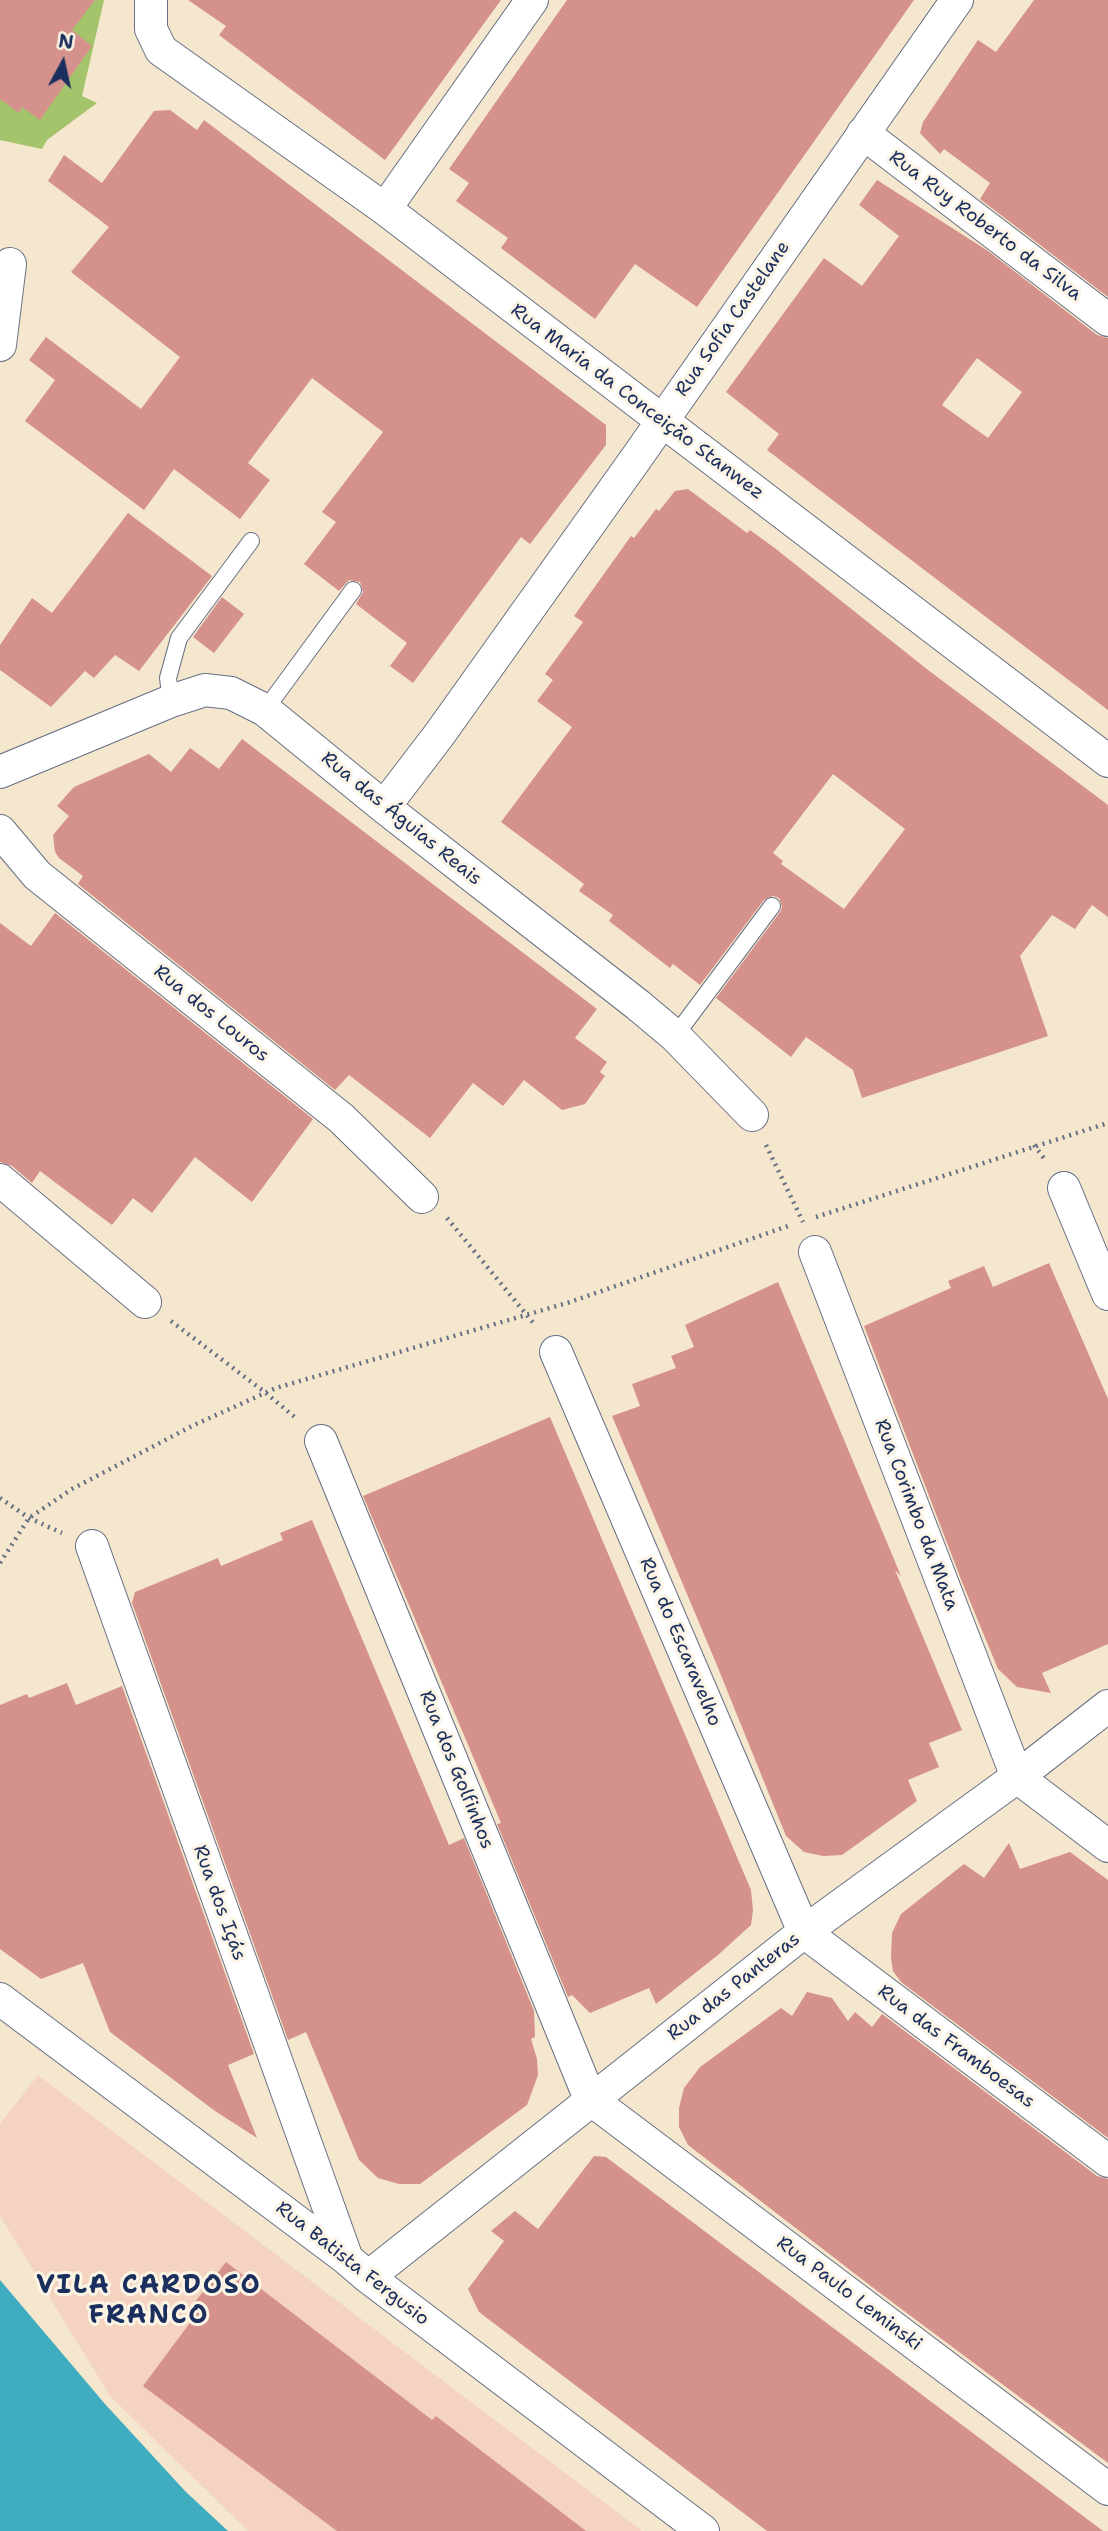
<!DOCTYPE html>
<meta charset="utf-8">
<style>
body{margin:0}
#map{position:relative;width:1108px;height:2531px;overflow:hidden;background:#f5e7cd;font-family:"Shantell Sans",sans-serif}
canvas{display:block}
.north{position:absolute;left:28px;top:28px;width:70px;height:70px;-webkit-text-stroke:5px #fcf5e5;paint-order:stroke;rotate:8deg;font-size:19px;font-weight:700;line-height:28px;text-align:center;color:#1b2f5e}
.north::after{content:'';display:block;margin:auto;width:24px;height:32px;background:#1b2f5e;clip-path:polygon(50% 0,100% 100%,50% 72%,0 100%)}
</style>
<div id="map">
<canvas width="1108" height="2531"></canvas>
<div class="north">N</div>
</div>
<script>
const ctx = document.querySelector('canvas').getContext('2d');
ctx.lineJoin = 'round';
function fillPath(path, color) {
  ctx.fillStyle = color;
  ctx.fill(path, 'evenodd');
}
function toPath(rows) {
  const path = new Path2D();
  for (const r of rows) {
    path.moveTo(r[0], r[1]);
    for (let i = 2; i < r.length; i += 2) path.lineTo(r[i], r[i + 1]);
  }
  return path;
}
function strokePath(path, color, width, dash) {
  ctx.strokeStyle = color;
  ctx.lineWidth = width;
  ctx.lineCap = dash ? 'butt' : 'round';
  ctx.setLineDash(dash || []);
  ctx.stroke(path);
}
function drawText(font, color, halo, rows, align = 'center') {
  ctx.font = font + ' "Shantell Sans",sans-serif';
  ctx.lineWidth = 6;
  ctx.setLineDash([]);
  ctx.textBaseline = 'middle';
  ctx.strokeStyle = halo;
  ctx.fillStyle = color;
  for (const [text, x, y, turn = 0] of rows) {
    ctx.save();
    ctx.translate(x, y);
    ctx.rotate((+turn || 0) * Math.PI / 180);
    ctx.textAlign = isNaN(turn) ? turn : align;
    if (halo) ctx.strokeText(text, 0, 0);
    ctx.fillText(text, 0, 0);
    ctx.restore();
  }
}
const built = toPath([
 [38,2075,642,2531,248,2531,110,2396,0,2216,0,2124]
]);
const green = toPath([
 [0,0,104,0,82,96,97,103,47,140,42,149,0,140]
]);
const water = toPath([
 [0,2280,105,2404,186,2492,228,2531,0,2531]
]);
const building = toPath([
 [0,0,95,0,72,30,92,46,40,120,22,107,19,113,0,99],
 [188,0,501,0,385,160,219,35,226,26],
 [567,0,914,0,697,307,635,264,595,319,501,248,508,238,456,201,469,183,449,169],
 [1034,0,1108,0,1108,297,980,199,990,183,944,149,940,154,920,133,923,122,978,40,996,52],
 [170,110,197,130,204,120,606,425,606,445,530,544,521,537,413,683,390,666,407,643,356,604,363,592,360,582,349,580,339,591,304,564,336,522,322,512,383,432,312,378,248,463,270,480,240,519,174,469,144,510,25,421,55,380,29,360,46,337,141,409,180,357,71,272,109,227,48,181,64,155,102,183,154,111],
 [877,180,988,251,1097,335,1108,338,1108,710,767,450,779,434,726,392,824,258,862,286,899,236,859,205],
 [977,358,1022,392,988,438,942,405],
 [688,489,747,533,750,530,776,549,928,670,1108,805,1108,917,1092,905,1075,929,1052,915,1020,956,1048,1036,862,1098,853,1070,806,1037,791,1057,716,998,780,912,782,907,779,898,773,896,764,900,700,985,673,964,670,968,609,921,613,915,579,891,584,884,501,822,572,727,537,701,553,680,545,674,583,622,574,616,631,536,634,538,656,509,659,511,675,491],
 [833,774,905,829,844,909,781,864,783,861,773,853],
 [128,513,212,576,139,671,115,655,94,678,85,671,51,707,0,670,0,645,32,598,52,613],
 [222,597,244,614,214,653,193,637],
 [242,739,597,1009,575,1038,607,1062,600,1072,605,1076,585,1104,562,1110,524,1080,503,1106,473,1083,430,1138,349,1075,335,1090,78,884,83,876,59,858,55,852,53,835,69,816,57,806,74,787,149,754,171,772,190,748,219,769],
 [55,913,313,1119,252,1202,195,1157,152,1213,133,1198,112,1225,40,1171,32,1183,12,1166,0,1162,0,923,31,946],
 [1049,1263,1108,1399,1108,1644,1042,1673,1051,1693,1017,1687,998,1669,962,1582,864,1326,951,1288,948,1281,984,1266,993,1287],
 [778,1282,901,1576,895,1570,962,1730,929,1743,939,1767,908,1780,917,1801,842,1855,823,1856,804,1852,786,1836,716,1663,612,1416,640,1406,632,1384,676,1368,671,1356,694,1347,685,1325],
 [550,1417,751,1890,753,1910,751,1925,718,1955,656,2004,649,1988,590,2013,572,1995,568,1997,497,1824,501,1823,363,1496],
 [312,1520,449,1845,464,1838,534,2011,535,2037,531,2039,537,2059,538,2075,527,2105,420,2184,399,2184,378,2178,359,2160,306,2032,288,2040,132,1603,135,1592,218,1558,221,1566,283,1540,280,1533],
 [67,1683,76,1705,122,1686,254,2054,228,2065,257,2138,215,2111,110,2032,83,1963,41,1979,0,1949,0,1705,27,1694,29,1698],
 [1009,1843,1020,1869,1070,1852,1108,1880,1108,2138,901,1982,893,1971,891,1958,892,1933,901,1914,964,1864,984,1878],
 [807,1992,832,1998,848,2021,855,2012,872,2027,882,2014,1097,2176,1108,2179,1108,2463,876,2290,688,2145,679,2127,679,2108,684,2088,700,2067,781,2008,792,2016],
 [594,2156,606,2157,1103,2531,767,2531,479,2312,468,2289,504,2241,491,2231,515,2211,538,2229],
 [226,2262,432,2420,436,2416,586,2531,337,2531,143,2386,195,2316,188,2311]
]);
const path = toPath([
 [766,1145,803,1222],
 [1034,1145,1046,1161],
 [816,1217,1108,1123],
 [447,1218,535,1325],
 [171,1321,266,1393,297,1419],
 [0,1498,29,1518,62,1533],
 [0,1563,29,1518,72,1489,192,1426,276,1388,567,1303,791,1225]
]);
const lane = toPath([
 [171,701,168,678,179,638,251,541],
 [265,710,353,590],
 [675,1036,772,906]
]);
const street = toPath([
 [151,0,151,29,161,50,385,209,1108,761],
 [863,133,1108,320],
 [385,209,532,0],
 [0,345,10,264],
 [0,772,171,701,205,690,231,693,265,710,384,807,638,1005,675,1036,752,1115],
 [384,807,439,735,635,460,957,0],
 [0,831,37,875,341,1118,422,1197],
 [0,1180,145,1302],
 [1064,1188,1108,1294],
 [815,1252,1017,1777,1108,1846],
 [556,1352,804,1932,1108,2161],
 [321,1441,590,2099,1108,2489],
 [92,1546,347,2259],
 [0,1999,347,2259,368,2277,703,2531],
 [368,2277,804,1932,1017,1777,1108,1706]
]);
const streetNames = [
 ["Rua Ruy Roberto da Silva",985,226,37],
 ["Rua Sofia Castelane",733,319,-55],
 ["Rua Maria da Conceição Stanwez",637,402,37],
 ["Rua das Águias Reais",401,819,39],
 ["Rua dos Louros",211,1014,39],
 ["Rua Corimbo da Mata",916,1515,69],
 ["Rua do Escaravelho",680,1642,67],
 ["Rua dos Golfinhos",456,1770,68],
 ["Rua dos Içás",219,1903,70],
 ["Rua das Panteras",734,1987,-38],
 ["Rua das Framboesas",956,2047,37],
 ["Rua Batista Fergusio",352,2264,38],
 ["Rua Paulo Leminski",849,2294,37]
];
const districtNames = [
 ["VILA CARDOSO",149,2286],
 ["FRANCO",149,2316]
];
fillPath(built, '#f4d3c0');
fillPath(green, '#a4c46c');
fillPath(water, '#40acbf');
fillPath(building, '#d5918b');
strokePath(lane, '#676f85', 18);
strokePath(street, '#676f85', 34);
strokePath(path, '#676f85', 4.5, [2, 5]);
strokePath(lane, '#fff', 16);
strokePath(street, '#fff', 32);
drawText('19px', '#1b2f5e', '#fcf5e5', streetNames);
ctx.letterSpacing = '2px';
drawText('bold 26px', '#1b2f5e', '#fcf5e5', districtNames);
ctx.letterSpacing = '0px';
</script>
